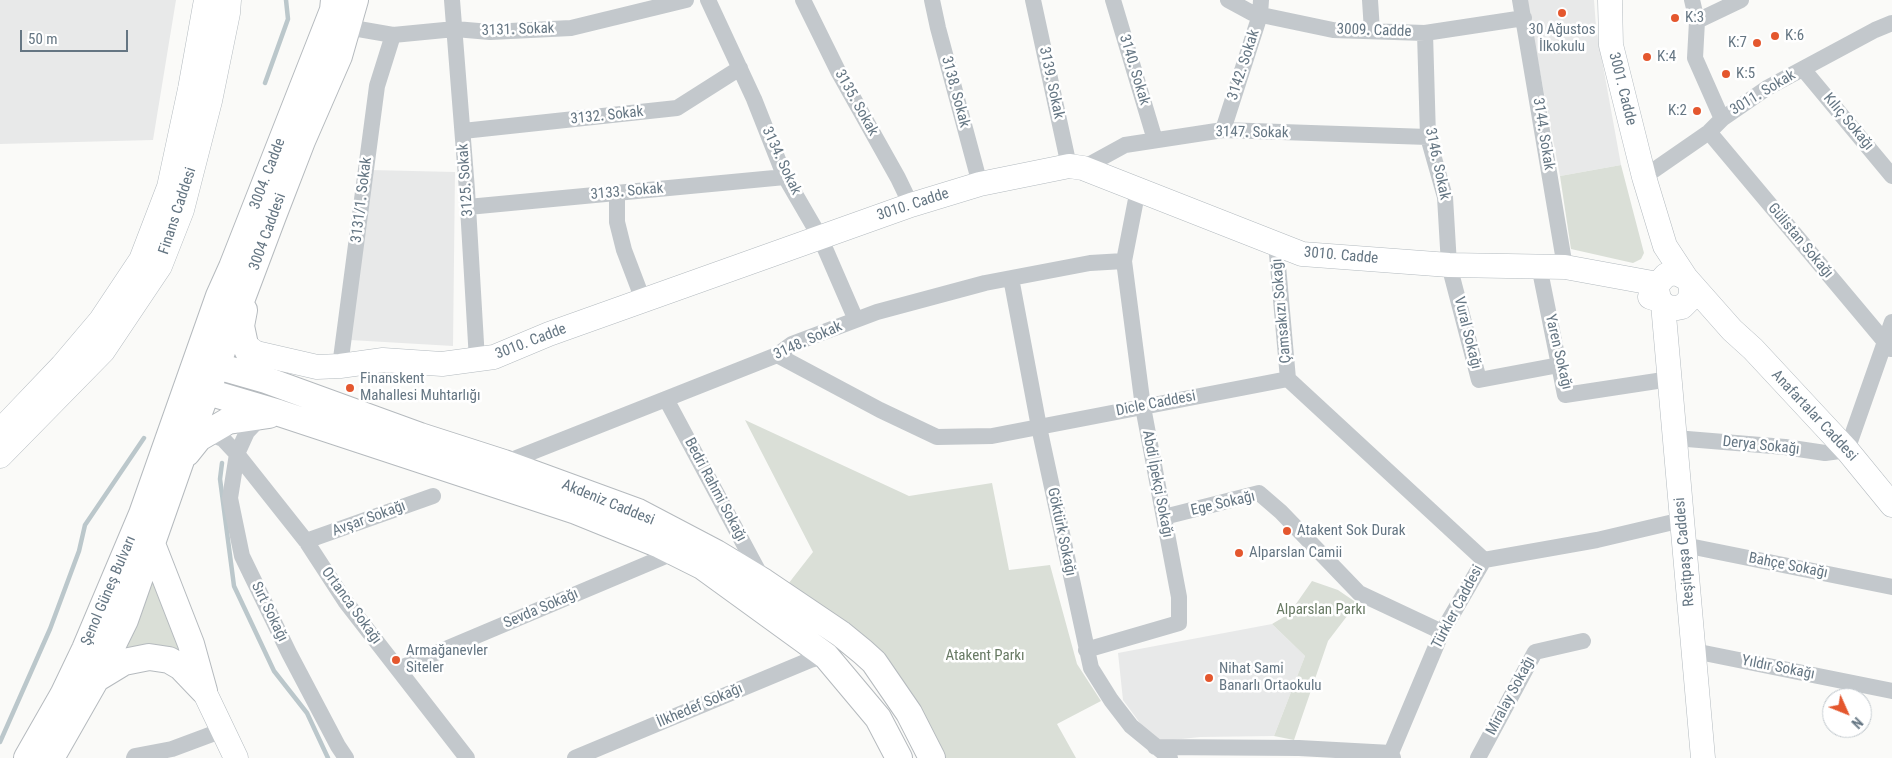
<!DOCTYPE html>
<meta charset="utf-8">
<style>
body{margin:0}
#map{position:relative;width:1892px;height:758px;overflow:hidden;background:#fafaf8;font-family:"Roboto Condensed",sans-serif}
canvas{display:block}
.north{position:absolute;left:1822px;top:688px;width:50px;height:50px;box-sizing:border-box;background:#fff;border:1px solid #c1c8cd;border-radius:50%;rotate:134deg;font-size:14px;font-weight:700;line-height:20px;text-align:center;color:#657683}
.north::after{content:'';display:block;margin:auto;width:18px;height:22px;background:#e4572e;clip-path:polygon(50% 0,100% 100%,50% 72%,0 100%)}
.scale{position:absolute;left:20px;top:30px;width:108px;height:22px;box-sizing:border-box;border:2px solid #657683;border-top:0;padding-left:6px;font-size:15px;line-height:18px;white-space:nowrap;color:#657683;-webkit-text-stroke:4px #fff;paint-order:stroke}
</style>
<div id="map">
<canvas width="1892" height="758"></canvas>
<div class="north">N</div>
<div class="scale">50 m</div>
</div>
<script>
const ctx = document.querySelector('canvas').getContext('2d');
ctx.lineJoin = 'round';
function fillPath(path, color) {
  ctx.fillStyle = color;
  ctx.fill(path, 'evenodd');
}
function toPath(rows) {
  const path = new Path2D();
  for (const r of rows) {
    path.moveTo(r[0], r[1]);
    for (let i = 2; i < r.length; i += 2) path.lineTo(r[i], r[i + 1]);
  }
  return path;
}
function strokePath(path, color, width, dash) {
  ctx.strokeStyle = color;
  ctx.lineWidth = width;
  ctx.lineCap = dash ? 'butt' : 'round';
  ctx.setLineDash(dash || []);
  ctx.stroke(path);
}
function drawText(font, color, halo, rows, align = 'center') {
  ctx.font = font + ' "Roboto Condensed",sans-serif';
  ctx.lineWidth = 5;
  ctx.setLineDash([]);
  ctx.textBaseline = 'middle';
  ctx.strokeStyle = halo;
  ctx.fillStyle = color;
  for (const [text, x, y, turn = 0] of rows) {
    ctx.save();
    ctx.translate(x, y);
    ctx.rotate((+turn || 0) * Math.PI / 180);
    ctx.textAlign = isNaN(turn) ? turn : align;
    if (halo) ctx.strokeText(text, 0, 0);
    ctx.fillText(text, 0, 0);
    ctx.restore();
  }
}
const built = toPath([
 [0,0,176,0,153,140,0,144],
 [1526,0,1594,0,1596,27,1621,165,1560,176],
 [370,170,455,172,453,346,350,340],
 [1272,624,1305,656,1274,736,1200,737,1154,742,1123,700,1118,653]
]);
const green = toPath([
 [1621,165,1644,253,1641,259,1633,263,1571,249,1560,176],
 [745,420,909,496,992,483,1009,570,1050,565,1077,664,1101,701,1057,724,1076,758,945,758,930,731,785,588,813,552],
 [152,574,181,654,142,645,124,651],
 [1312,581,1338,590,1357,603,1328,641,1294,740,1274,736,1305,656,1272,624,1289,614]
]);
const stream = toPath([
 [265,83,288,19,286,0],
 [222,463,220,479,234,586,274,671,307,713,328,758],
 [0,742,50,629,79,551,85,525,144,438]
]);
const street = toPath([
 [452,0,467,190,477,360],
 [708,0,754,99,784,175,820,237,856,320],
 [803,0,838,71,898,178,911,205],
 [932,0,938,28,980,184],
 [1033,0,1069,166],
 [1113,0,1155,140],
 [1228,0,1252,13,1333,30,1425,33,1524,18],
 [1370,0,1372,31],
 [1520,0,1565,267],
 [1692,0,1697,21,1695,58,1722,119],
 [1697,21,1741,0],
 [347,27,393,35,455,29,490,32,571,28,686,0],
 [1425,33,1428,137,1445,197,1449,265,1479,380,1559,365],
 [1803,69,1892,176],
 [1223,130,1260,15,1261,0],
 [463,131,677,108,740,68],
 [1709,132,1891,349],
 [1083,168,1125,145,1223,130,1428,137],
 [1644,177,1709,132,1722,119,1767,88,1875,30,1892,23],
 [617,193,617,222,624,250,643,300],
 [468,207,785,177],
 [1276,243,1288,379],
 [1539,266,1565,395,1670,379],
 [1011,278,1039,427,1091,668,1111,700,1131,726,1170,758],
 [777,355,880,410,937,437,992,436,1288,379],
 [340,366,377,86,393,35],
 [1288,379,1484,560],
 [666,399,762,578],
 [262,416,247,432,237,454,230,498,242,556,289,653,338,746,346,758],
 [202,437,213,435,223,439,237,454,306,541,345,601,467,758],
 [1675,438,1785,447,1825,453,1847,450,1892,322],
 [504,463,777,355,792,344,877,312,985,283,1090,263,1124,261],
 [1164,517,1259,493,1281,512,1359,593,1442,632],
 [306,541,433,496],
 [1684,545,1892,587],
 [1484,560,1597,540,1682,520],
 [1086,650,1179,623,1179,597,1143,407,1124,261,1138,189],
 [1694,651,1892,691],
 [398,669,666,556,680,556],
 [1155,747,1299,748,1391,753],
 [134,758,135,756,172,749,223,730],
 [575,758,810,660,826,656],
 [1393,758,1391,753,1442,632,1484,560],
 [1478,758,1535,652,1583,641]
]);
const secondary = toPath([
 [1610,0,1611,45,1644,177,1665,246,1686,278],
 [1650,297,1659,300,1667,307,1677,308,1682,307,1690,299,1691,288,1689,282],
 [1659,299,1657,289,1658,284,1666,275,1676,273,1686,278,1732,330,1753,349,1847,450,1892,505],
 [1663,304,1703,758],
 [245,345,256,353,317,367,340,366,383,360,442,364,494,357,549,334,911,205,980,184,1069,166,1083,168,1302,254,1449,265,1565,267,1658,284],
 [0,431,62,366,101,320,141,260,169,187,190,89,206,0],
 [0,456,103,351,160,266,182,210,210,101,228,13,229,0],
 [204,691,236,758]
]);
const primary = toPath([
 [244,310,241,326,245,345,256,368,266,380],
 [201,348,201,374,208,392,279,413,576,511,660,545,702,566,826,656,878,718,899,758],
 [186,392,217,366,266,380,420,436,504,463,638,512,716,553,764,582,841,634,863,652,874,662,909,713,932,758],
 [187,453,199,438,228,421,269,415],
 [152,544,191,644,204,691],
 [96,679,124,662,149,657,169,660,181,667,203,690],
 [27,758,63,695,85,649,142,514,219,296,232,267,333,10,334,0],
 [51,758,96,679,125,620,180,463,273,216,302,141,339,56,355,0]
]);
const markers = [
 [1562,13,5,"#e4572e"],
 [1675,18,5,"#e4572e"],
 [1775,36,5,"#e4572e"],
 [1757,43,5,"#e4572e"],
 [1647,57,5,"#e4572e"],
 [1726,74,5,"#e4572e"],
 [1697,111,5,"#e4572e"],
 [350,388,5,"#e4572e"],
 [1287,531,5,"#e4572e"],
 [1239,553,5,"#e4572e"],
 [396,660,5,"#e4572e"],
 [1209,678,5,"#e4572e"]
];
const poiNames = [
 ["K:3",1685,18],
 ["30 Ağustos",1562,30,"center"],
 ["İlkokulu",1562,47,"center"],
 ["K:6",1785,36],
 ["K:7",1747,43,"right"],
 ["K:4",1657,57],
 ["K:5",1736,74],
 ["K:2",1687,111,"right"],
 ["Finanskent",360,379],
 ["Mahallesi Muhtarlığı",360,396],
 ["Atakent Sok Durak",1297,531],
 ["Alparslan Camii",1249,553],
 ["Armağanevler",406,651],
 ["Siteler",406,668],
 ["Nihat Sami",1219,669],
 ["Banarlı Ortaokulu",1219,686]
];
const streetNames = [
 ["3131. Sokak",518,30,-2],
 ["3009. Cadde",1374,31,2],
 ["3142. Sokak",1244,65,-72],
 ["3140. Sokak",1134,70,73],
 ["3139. Sokak",1051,83,78],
 ["3001. Cadde",1622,89,76],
 ["3138. Sokak",955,92,75],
 ["3011. Sokak",1763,93,-31],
 ["3135. Sokak",856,103,61],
 ["3132. Sokak",607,116,-6],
 ["Kılıç Sokağı",1848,122,50],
 ["3147. Sokak",1252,133,1],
 ["3144. Sokak",1543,134,81],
 ["3134. Sokak",781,161,65],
 ["3146. Sokak",1437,164,78],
 ["3004. Cadde",268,174,-69],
 ["3125. Sokak",466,180,-94],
 ["3133. Sokak",627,192,-5],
 ["3131/1. Sokak",362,200,-83],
 ["3010. Cadde",913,205,-18],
 ["Finans Caddesi",178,211,-72],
 ["3004 Caddesi",268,232,-70],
 ["Gülistan Sokağı",1800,241,50],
 ["3010. Cadde",1341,256,5],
 ["Çamsakızı Sokağı",1282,311,-95],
 ["Vural Sokağı",1467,333,76],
 ["3148. Sokak",808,341,-24],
 ["3010. Cadde",531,342,-21],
 ["Yaren Sokağı",1558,352,77],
 ["Dicle Caddesi",1156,404,-11],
 ["Anafartalar Caddesi",1814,416,47],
 ["Derya Sokağı",1761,446,6],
 ["Abdi İpekçi Sokağı",1157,484,79],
 ["Bedri Rahmi Sokağı",715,490,62],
 ["Akdeniz Caddesi",608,503,22],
 ["Ege Sokağı",1223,504,-13],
 ["Avşar Sokağı",369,519,-20],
 ["Göktürk Sokağı",1061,532,78],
 ["Reşitpaşa Caddesi",1685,552,-95],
 ["Bahçe Sokağı",1788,566,11],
 ["Şenol Güneş Bulvarı",109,591,-67],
 ["Ortanca Sokağı",351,606,54],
 ["Türkler Caddesi",1458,607,-62],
 ["Sevda Sokağı",541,609,-23],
 ["Sırt Sokağı",269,612,64],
 ["Yıldır Sokağı",1778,668,11],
 ["Miralay Sokağı",1511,696,-62],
 ["İlkhedef Sokağı",700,706,-23]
];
const parkNames = [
 ["Alparslan Parkı",1321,610],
 ["Atakent Parkı",985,656]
];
fillPath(built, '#e8e9e9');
fillPath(green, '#dadfd7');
strokePath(stream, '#bbc7cb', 4.5);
strokePath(secondary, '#b3babf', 25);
strokePath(primary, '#b5babe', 28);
strokePath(street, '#c3c8cc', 16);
strokePath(secondary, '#fff', 24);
strokePath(primary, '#fff', 26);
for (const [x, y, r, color] of markers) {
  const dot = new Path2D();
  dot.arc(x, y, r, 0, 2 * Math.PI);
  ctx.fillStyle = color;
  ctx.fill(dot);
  strokePath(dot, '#fff', 2);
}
drawText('15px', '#657683', '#fff', poiNames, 'left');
drawText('15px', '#657683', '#fff', streetNames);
drawText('15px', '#687a64', '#fff', parkNames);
</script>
